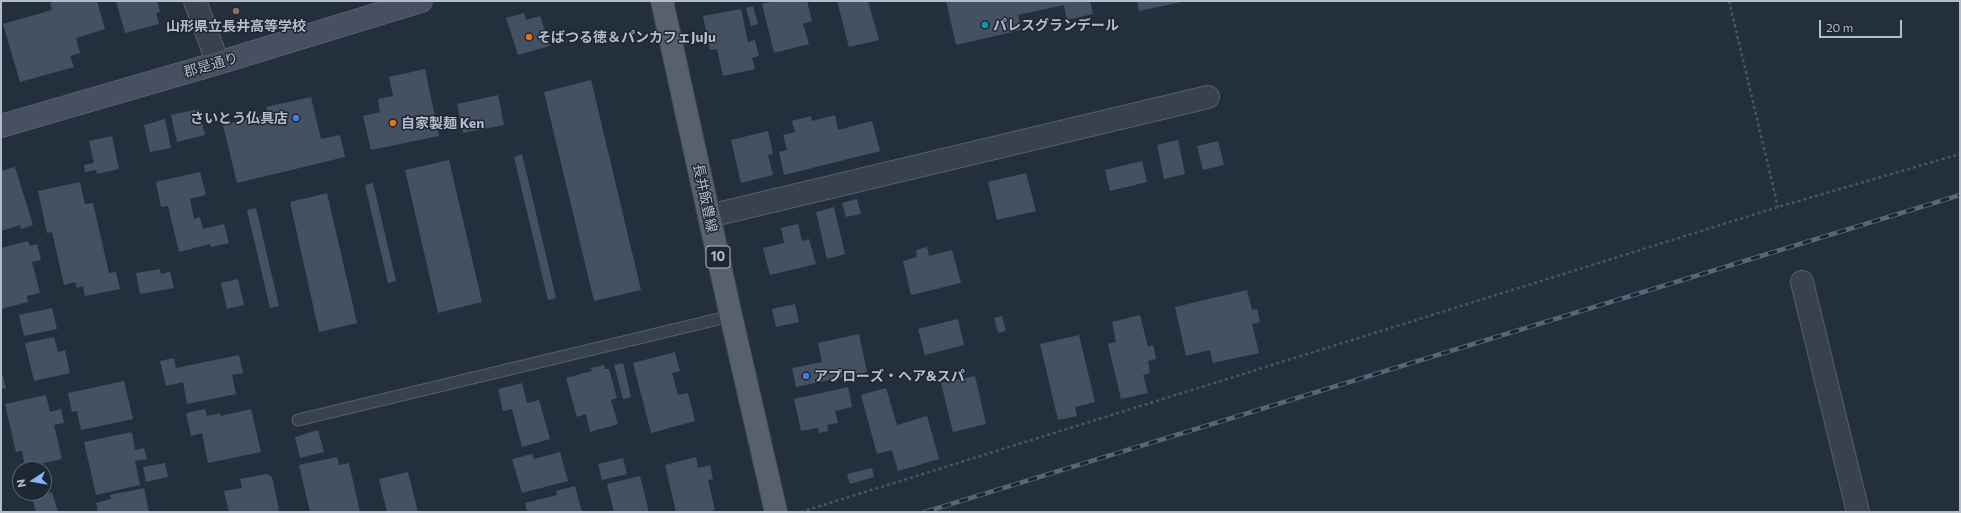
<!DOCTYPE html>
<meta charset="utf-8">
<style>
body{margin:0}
#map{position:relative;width:1961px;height:513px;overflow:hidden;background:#242f3e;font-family:Commissioner,sans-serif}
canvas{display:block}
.frame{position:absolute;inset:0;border:2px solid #b4bcc9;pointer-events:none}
.north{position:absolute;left:12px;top:461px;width:40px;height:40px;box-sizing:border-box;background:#1d2633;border:1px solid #59626f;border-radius:50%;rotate:258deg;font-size:11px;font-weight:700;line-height:16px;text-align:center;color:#b4bcc9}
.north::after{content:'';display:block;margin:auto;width:14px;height:18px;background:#8ab4f8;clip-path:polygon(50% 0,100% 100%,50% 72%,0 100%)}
.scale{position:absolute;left:1819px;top:20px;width:83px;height:18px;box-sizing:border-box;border:2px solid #b4bcc9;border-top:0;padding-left:5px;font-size:12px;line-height:14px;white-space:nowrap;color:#b4bcc9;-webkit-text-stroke:3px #1d2633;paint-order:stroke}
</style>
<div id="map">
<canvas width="1961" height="513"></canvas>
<div class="frame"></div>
<div class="north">N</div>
<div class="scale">20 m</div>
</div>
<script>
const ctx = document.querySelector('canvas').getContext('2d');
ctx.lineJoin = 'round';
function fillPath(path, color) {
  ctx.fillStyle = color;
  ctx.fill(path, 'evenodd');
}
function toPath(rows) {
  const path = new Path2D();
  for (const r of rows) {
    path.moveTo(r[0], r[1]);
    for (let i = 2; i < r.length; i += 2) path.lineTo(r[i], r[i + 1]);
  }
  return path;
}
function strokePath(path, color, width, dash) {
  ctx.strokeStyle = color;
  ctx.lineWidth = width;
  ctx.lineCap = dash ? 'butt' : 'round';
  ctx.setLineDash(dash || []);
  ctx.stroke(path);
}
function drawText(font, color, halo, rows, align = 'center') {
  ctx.font = font + ' Commissioner,"Noto Sans JP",sans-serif';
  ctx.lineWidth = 3;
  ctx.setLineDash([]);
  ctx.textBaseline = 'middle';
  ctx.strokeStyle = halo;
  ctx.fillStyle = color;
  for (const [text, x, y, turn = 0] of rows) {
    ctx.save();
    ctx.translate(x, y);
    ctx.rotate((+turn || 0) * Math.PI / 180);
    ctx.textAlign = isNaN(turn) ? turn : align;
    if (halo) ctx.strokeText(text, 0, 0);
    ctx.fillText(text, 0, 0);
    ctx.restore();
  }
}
const building = toPath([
 [57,1,97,1,105,29,76,38,80,53,70,56,74,67,20,82,3,24,52,10,50,3],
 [116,1,157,1,160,12,156,13,159,24,125,33],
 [775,1,807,1,812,21,803,24,809,44,774,53,762,4],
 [837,1,868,1,879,40,849,47],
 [946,1,1090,1,1093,14,1067,20,1064,5,1018,15,1021,30,956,45],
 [1137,1,1180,1,1181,2,1139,11],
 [753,6,758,24,751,26,746,8],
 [741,9,748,42,755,40,759,56,752,58,755,69,723,76,717,49,710,50,703,16],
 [524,13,526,20,540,16,550,46,518,55,506,18],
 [425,69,439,136,371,150,363,116,380,112,378,99,393,96,389,77],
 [591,80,641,290,594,301,544,92],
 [498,95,504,125,463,133,457,104],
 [311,97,321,139,340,135,345,157,237,183,223,125,268,114,266,107],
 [199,109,205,135,177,142,171,115],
 [835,115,838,130,872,121,880,151,784,175,779,152,787,150,783,135,795,132,792,121,811,116,812,121],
 [165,119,171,148,150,152,144,125],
 [768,131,773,154,768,155,773,175,741,183,731,140],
 [112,136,119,169,97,174,96,170,85,172,84,165,94,163,89,141],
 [1178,140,1185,174,1164,179,1157,145],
 [1218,141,1224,165,1203,170,1197,146],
 [522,154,556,298,548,300,514,157],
 [449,160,482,302,438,313,405,170],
 [1142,161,1147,182,1110,191,1105,170],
 [15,167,33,225,21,229,20,225,1,231,1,171],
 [200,172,206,195,190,199,194,219,200,217,203,229,224,224,229,243,211,247,210,244,179,252,168,206,161,207,156,182],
 [1026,173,1036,211,997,220,988,182],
 [80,182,85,204,93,203,109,273,116,272,120,289,85,296,83,286,77,288,75,282,64,285,52,232,47,233,38,191],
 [373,183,396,281,388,283,365,185],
 [327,193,357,323,319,332,290,202],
 [857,199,861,214,846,217,842,203],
 [834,207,845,254,827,259,816,212],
 [256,208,279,306,270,308,247,210],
 [798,224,802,241,809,239,816,264,770,275,763,248,784,243,781,228],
 [28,241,30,246,37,244,41,260,32,262,40,293,27,296,28,302,1,309,1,248],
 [927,247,929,256,952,250,961,283,911,295,903,261,917,257,916,250],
 [160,269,161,274,170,272,174,288,140,294,136,273],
 [238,279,244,305,227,309,221,283],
 [1247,290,1252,310,1257,309,1260,322,1252,324,1259,353,1213,363,1210,350,1186,356,1175,307],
 [795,304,799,322,776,327,772,309],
 [52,308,57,329,24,336,19,315],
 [1140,315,1148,347,1153,345,1156,359,1148,361,1150,373,1143,375,1148,393,1121,399,1108,344,1116,342,1112,322],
 [1002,316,1006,331,998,333,994,318],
 [958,319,964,345,925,355,918,329],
 [859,334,867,372,796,387,792,368,822,362,818,343],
 [1079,335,1095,402,1075,407,1077,416,1058,420,1040,344],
 [54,337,58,352,65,350,70,373,34,381,25,343],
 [675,352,680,371,672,373,678,395,688,393,695,421,651,433,633,363],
 [239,355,243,373,232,375,236,394,187,404,183,382,166,386,160,361,174,358,176,368],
 [623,363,631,397,623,399,614,365],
 [604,365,605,369,609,369,617,398,611,400,618,424,590,432,586,414,577,417,566,378,592,371,591,368],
 [1,369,6,388,1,389],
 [975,376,986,424,953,432,941,383],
 [124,381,133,419,81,430,77,411,72,412,68,393],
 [522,383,527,403,539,400,550,439,522,447,512,409,503,411,498,389],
 [848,387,852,407,835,411,838,423,827,425,828,431,819,433,818,428,801,431,794,399],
 [886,388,897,425,927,416,939,459,898,471,892,450,877,454,861,395],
 [46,395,50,412,61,409,64,423,54,425,62,459,25,467,22,451,16,452,5,404],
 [205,409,207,416,220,413,221,416,251,409,261,452,208,463,202,433,191,436,186,413],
 [318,430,324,452,300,458,295,437],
 [132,432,135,450,144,448,147,459,135,461,140,485,96,495,84,442],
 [560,452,568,481,522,493,512,459,532,454,534,459],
 [337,457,339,465,349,463,360,512,310,512,299,465],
 [696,457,698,468,710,465,713,479,708,480,715,510,707,512,676,512,665,465],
 [623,458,627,474,602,480,598,464],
 [165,463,168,477,146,482,143,467],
 [872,468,874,477,850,484,847,474],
 [408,472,418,512,387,512,379,479],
 [266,474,272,477,279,509,277,512,229,512,224,491,242,488,240,479],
 [640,476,649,512,614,512,607,484],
 [575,486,582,512,527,512,525,503,557,495,556,491],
 [144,488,149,512,98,512,96,503,111,499,110,495],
 [52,492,58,512,36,512,32,498]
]);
const path = toPath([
 [1729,1,1778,207],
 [801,512,1778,207,1960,154]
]);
const lane = toPath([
 [298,420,731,316]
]);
const street = toPath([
 [195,1,218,63],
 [709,216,1208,97],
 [1802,282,1858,512]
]);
const secondary = toPath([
 [1,126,218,63,421,1]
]);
const primary = toPath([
 [662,1,731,316,776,512]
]);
const rail = toPath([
 [925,512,1960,195]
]);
const markers = [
 [236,11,4,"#8d6e63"],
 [985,25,4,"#0f9aa8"],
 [529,37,4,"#e8710a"],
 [296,118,4,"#3f7fe0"],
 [393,123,4,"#e8710a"],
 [806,376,4,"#3f7fe0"]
];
const shields = [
 [718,257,24]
];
const shieldNames = [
 ["10",718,257]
];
const poiNames = [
 ["パレスグランデール",993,25],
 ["山形県立長井高等学校",236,26,"center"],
 ["そばつる徳＆パンカフェJuJu",537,37],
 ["さいとう仏具店",288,118,"right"],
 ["自家製麺 Ken",401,123],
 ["アプローズ・ヘア&スパ",814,376]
];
const streetNames = [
 ["郡是通り",211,65,-16],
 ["長井飯豊線",705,198,78]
];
fillPath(building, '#455162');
strokePath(lane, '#565f6c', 13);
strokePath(street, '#565f6c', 24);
strokePath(secondary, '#565f6c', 24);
strokePath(primary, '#414a57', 24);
strokePath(path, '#44595c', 2.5, [3, 3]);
strokePath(lane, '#38414e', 11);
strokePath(street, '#38414e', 22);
strokePath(secondary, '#465061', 22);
strokePath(primary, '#56606e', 22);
strokePath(rail, '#5a6575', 4.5);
strokePath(rail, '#1d2633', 3, [9]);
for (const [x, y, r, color] of markers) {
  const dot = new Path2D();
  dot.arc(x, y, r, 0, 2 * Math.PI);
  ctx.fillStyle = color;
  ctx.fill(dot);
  strokePath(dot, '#1d2633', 1.5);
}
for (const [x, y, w] of shields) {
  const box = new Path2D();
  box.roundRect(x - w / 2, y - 11, w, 22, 3);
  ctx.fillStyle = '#1d2633';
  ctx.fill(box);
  strokePath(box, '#b4bcc9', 1);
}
drawText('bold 13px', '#b4bcc9', null, shieldNames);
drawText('bold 14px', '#b4bcc9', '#1d2633', poiNames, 'left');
drawText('14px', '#b4bcc9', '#1d2633', streetNames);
</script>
